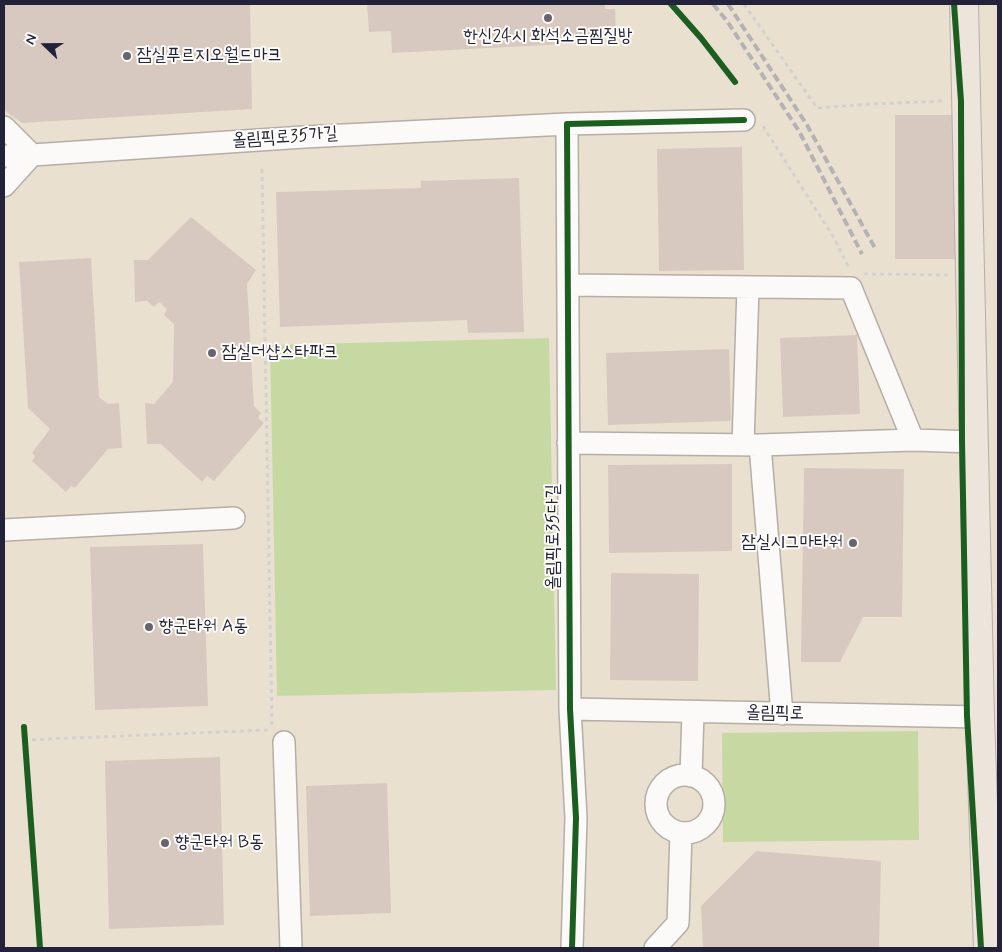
<!DOCTYPE html>
<meta charset="utf-8">
<style>
body{margin:0}
#map{position:relative;width:1002px;height:952px;overflow:hidden;background:#eae0d0;font-family:Mynerve,sans-serif}
canvas{display:block}
.frame{position:absolute;inset:0;border:5px solid #22223b;pointer-events:none}
.north{position:absolute;left:20px;top:20px;width:50px;height:50px;-webkit-text-stroke:4px #fdfcf7;paint-order:stroke;rotate:292deg;font-size:14px;font-weight:700;line-height:20px;text-align:center;color:#22223b}
.north::after{content:'';display:block;margin:auto;width:18px;height:22px;background:#22223b;clip-path:polygon(50% 0,100% 100%,50% 72%,0 100%)}
</style>
<div id="map">
<canvas width="1002" height="952"></canvas>
<div class="frame"></div>
<div class="north">N</div>
</div>
<script>
const ctx = document.querySelector('canvas').getContext('2d');
ctx.lineJoin = 'round';
function fillPath(path, color) {
  ctx.fillStyle = color;
  ctx.fill(path, 'evenodd');
}
function toPath(rows) {
  const path = new Path2D();
  for (const r of rows) {
    if (r.length === 3) {
      path.moveTo(r[0] + r[2], r[1]);
      path.arc(r[0], r[1], r[2], 0, 2 * Math.PI);
      continue;
    }
    path.moveTo(r[0], r[1]);
    for (let i = 2; i < r.length; i += 2) path.lineTo(r[i], r[i + 1]);
  }
  return path;
}
function strokePath(path, color, width, dash) {
  ctx.strokeStyle = color;
  ctx.lineWidth = width;
  ctx.lineCap = dash ? 'butt' : 'round';
  ctx.setLineDash(dash || []);
  ctx.stroke(path);
}
function drawText(font, color, halo, rows, align = 'center') {
  ctx.font = font + ' Mynerve,"Poor Story",sans-serif';
  ctx.lineWidth = 4;
  ctx.setLineDash([]);
  ctx.textBaseline = 'middle';
  ctx.strokeStyle = halo;
  ctx.fillStyle = color;
  for (const [text, x, y, turn = 0] of rows) {
    ctx.save();
    ctx.translate(x, y);
    ctx.rotate((+turn || 0) * Math.PI / 180);
    ctx.textAlign = isNaN(turn) ? turn : align;
    if (halo) ctx.strokeText(text, 0, 0);
    ctx.fillText(text, 0, 0);
    ctx.restore();
  }
}
const green = toPath([
 [549,338,556,690,277,696,270,345],
 [918,731,919,840,723,842,722,733]
]);
const building = toPath([
 [4,4,250,4,252,109,22,123,4,110],
 [367,4,605,4,605,9,615,9,616,31,604,32,605,42,392,53,391,31,369,32],
 [895,115,956,115,956,259,895,259],
 [742,147,744,270,659,271,657,149],
 [519,178,524,332,468,333,467,320,280,327,276,192,421,188,421,181],
 [191,217,256,270,247,284,254,406,261,413,258,418,264,423,214,481,207,476,202,482,161,444,147,444,145,403,154,404,173,382,174,324,164,315,167,309,159,302,154,307,147,301,135,302,134,260,148,260],
 [91,258,99,397,108,404,119,403,122,448,108,449,75,488,71,486,66,492,32,461,35,456,32,453,50,429,28,408,19,262],
 [857,335,860,414,783,417,780,338],
 [729,349,731,421,608,425,606,353],
 [732,464,732,551,609,553,608,465],
 [804,468,904,469,902,617,863,617,840,662,801,662],
 [203,544,208,706,95,710,90,547],
 [611,573,699,574,698,681,610,680],
 [220,757,224,925,109,929,105,761],
 [387,783,391,913,310,916,306,786],
 [756,851,881,861,879,948,703,948,701,906]
]);
const path = toPath([
 [671,4,701,38,735,82],
 [744,4,817,108,871,104,944,101],
 [763,126,834,238,849,268],
 [262,169,272,728],
 [864,274,948,275],
 [24,740,268,730]
]);
const minor = toPath([
 [567,124,570,709,576,818,572,948],
 [4,127,32,155,4,186],
 [4,156,32,155,304,137,567,124,744,120],
 [568,285,851,288,913,440],
 [568,443,760,445,913,440,975,442],
 [743,445,748,287],
 [760,445,782,714],
 [4,530,234,518],
 [570,709,980,717],
 [284,742,291,948],
 [685,804,29],
 [691,776,693,712],
 [655,948,678,923,681,833]
]);
const major = toPath([
 [964,4,980,717,988,948]
]);
const rail = toPath([
 [713,4,727,21,799,131,862,254],
 [728,4,807,125,876,250]
]);
const cycleway = toPath([
 [671,4,701,38,735,82],
 [954,4,961,101,962,441,967,716,981,948],
 [24,727,40,948],
 [572,948,576,818,570,709,567,124,744,120]
]);
const markers = [
 [548,18,5,"#68646f"],
 [127,56,5,"#68646f"],
 [212,353,5,"#68646f"],
 [853,543,5,"#68646f"],
 [149,627,5,"#68646f"],
 [165,843,5,"#68646f"]
];
const poiNames = [
 ["한신24시 화석소금찜질방",548,37,"center"],
 ["잠실푸르지오월드마크",137,56],
 ["잠실더샵스타파크",222,353],
 ["잠실시그마타워",843,543,"right"],
 ["향군타워 A동",159,627],
 ["향군타워 B동",175,843]
];
const streetNames = [
 ["올림픽로35가길",285,138,-4],
 ["올림픽로35다길",554,537,-90],
 ["올림픽로",775,714,1]
];
fillPath(green, '#c7d9a3');
fillPath(building, '#d8c9c0');
strokePath(minor, '#b4aea6', 24);
strokePath(major, '#b4aea6', 30);
strokePath(path, '#d3d1ce', 3, [4, 4]);
strokePath(minor, '#fcfaf8', 21);
strokePath(major, '#ede4db', 28);
strokePath(rail, '#b4b2b3', 4, [8, 4]);
strokePath(cycleway, '#1b5e20', 6);
for (const [x, y, r, color] of markers) {
  const dot = new Path2D();
  dot.arc(x, y, r, 0, 2 * Math.PI);
  ctx.fillStyle = color;
  ctx.fill(dot);
  strokePath(dot, '#fdfcf7', 2);
}
drawText('18px', '#22223b', '#fdfcf7', poiNames, 'left');
drawText('18px', '#22223b', '#fdfcf7', streetNames);
</script>
